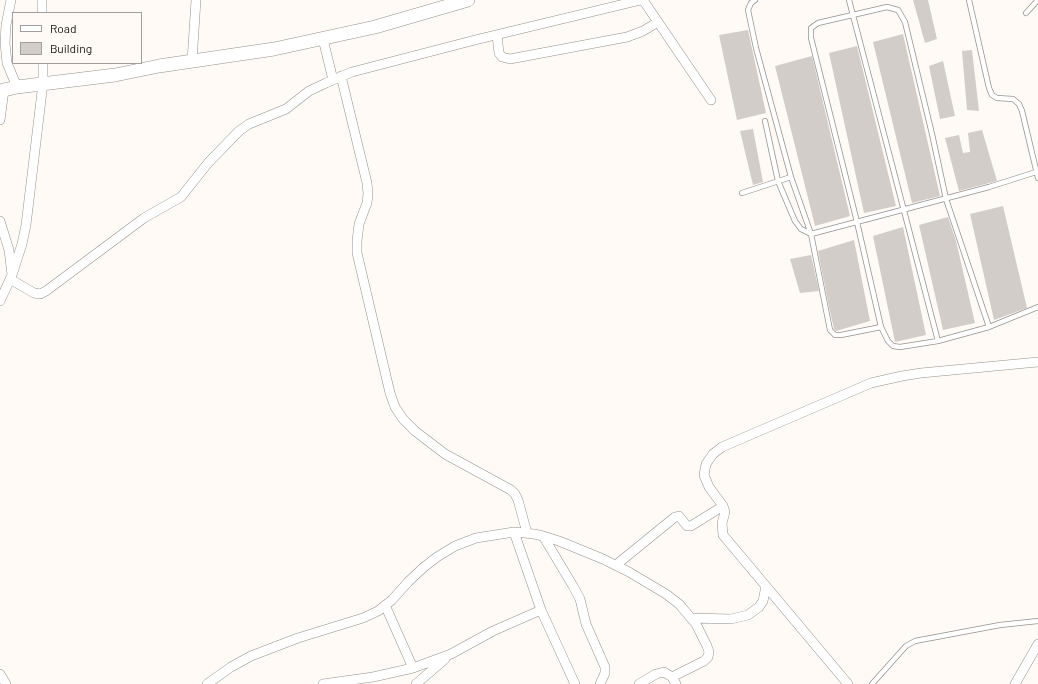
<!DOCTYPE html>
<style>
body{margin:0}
#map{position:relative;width:1038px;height:684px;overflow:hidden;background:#fffaf6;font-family:Barlow,sans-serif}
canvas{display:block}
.legend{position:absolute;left:12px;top:12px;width:130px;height:52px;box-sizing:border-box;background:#fffaf6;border:1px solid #a29e9b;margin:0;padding:5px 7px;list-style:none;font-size:12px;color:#161513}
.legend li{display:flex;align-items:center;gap:8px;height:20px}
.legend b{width:20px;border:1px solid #a29e9b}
</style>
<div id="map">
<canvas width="1038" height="684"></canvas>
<ul class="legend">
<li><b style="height:5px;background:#fff"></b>Road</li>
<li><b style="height:11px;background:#d2cdc8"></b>Building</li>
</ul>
</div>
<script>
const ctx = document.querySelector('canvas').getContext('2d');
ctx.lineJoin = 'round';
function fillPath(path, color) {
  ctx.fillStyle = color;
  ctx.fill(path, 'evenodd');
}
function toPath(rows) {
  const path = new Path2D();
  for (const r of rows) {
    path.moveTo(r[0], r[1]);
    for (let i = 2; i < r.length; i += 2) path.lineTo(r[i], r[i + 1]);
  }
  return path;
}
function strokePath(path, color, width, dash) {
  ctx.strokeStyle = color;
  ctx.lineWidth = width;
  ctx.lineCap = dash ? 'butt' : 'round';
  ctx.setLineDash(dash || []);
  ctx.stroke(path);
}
const building = toPath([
 [913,0,928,0,937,39,925,43],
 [748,30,766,113,737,120,719,35],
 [903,34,940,196,912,203,873,42],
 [857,46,896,206,864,213,829,53],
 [972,50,979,111,967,110,962,51],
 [812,56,850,216,815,226,775,66],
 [943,61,955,116,940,119,929,66],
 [753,129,763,182,753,185,740,131],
 [982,130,997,181,959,191,945,138,959,135,963,153,970,152,968,133],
 [1003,206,1027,308,994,320,970,214],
 [948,217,956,241,975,323,943,330,919,225],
 [903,227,926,335,895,342,873,236],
 [854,240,870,321,836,331,834,329,829,307,818,251],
 [811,255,819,291,800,293,790,259]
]);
const lane = toPath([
 [755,0,751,3,748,10,756,48,791,177,811,234,830,330,835,335,841,335,881,327,888,341,893,346,900,347,938,341,989,327,1038,307],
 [849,0,938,341],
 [969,0,989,88,992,95,997,98,1013,99,1019,104,1022,111,1038,178],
 [1026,13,1038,0],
 [765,121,778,181,795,221,801,229,811,234,989,187,1036,172],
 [742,193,791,177],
 [881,327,857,222,811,38,811,28,818,23,887,7,898,10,905,22,932,134,946,199,989,327],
 [872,684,906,646,915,641,1000,625,1038,621]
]);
const street = toPath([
 [11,0,6,25,5,43,7,63,17,87],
 [42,0,42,13],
 [643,0,711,100],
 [497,35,499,53,502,57,510,59,627,37,643,31,658,22],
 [323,39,333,80],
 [192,61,196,0],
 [341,76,367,183,368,194,367,203,359,224,357,241,357,253,390,393,395,407,403,419,415,431,445,454,511,490,515,494,518,500,527,533],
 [0,120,4,90],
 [0,221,9,250,12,275,0,301],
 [12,275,22,244,26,225,43,83,43,63],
 [10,279,34,293,40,294,46,291,144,218,181,197,208,163,239,131,249,124,286,109,309,91,326,83,352,72,475,40,641,0],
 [514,532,541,610,575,684],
 [543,536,573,586,580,599,586,624,605,667,605,673,600,684],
 [616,565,675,517,679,516,687,526,691,526,723,506],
 [385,605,413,668],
 [691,618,731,619,748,615,759,607,763,601,766,586],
 [0,674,6,684],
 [207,684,231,667,251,656,298,638,363,618,378,611,392,600,408,582,424,567,437,557,455,546,476,538,514,532,534,534,543,536,559,541,603,559,629,572,666,594,679,604,696,624,707,646,709,652,708,657,704,661,672,677],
 [323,684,373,677,413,668,451,654,493,631,541,610],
 [416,684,445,659],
 [639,684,656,674,664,672,672,677,676,684],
 [848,684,723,535,722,523,725,512,723,506,709,487,704,475,706,464,713,454,722,447,871,383,902,376,921,373,1038,362],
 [1015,684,1038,644]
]);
const secondary = toPath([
 [0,91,17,87,115,75,159,66,274,49,375,27,468,0]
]);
fillPath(building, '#d2cdc8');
strokePath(lane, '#96918c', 6);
strokePath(street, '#96918c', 10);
strokePath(secondary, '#96918c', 14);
strokePath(lane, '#fff', 4.5);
strokePath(street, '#fff', 9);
strokePath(secondary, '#fff', 13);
</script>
